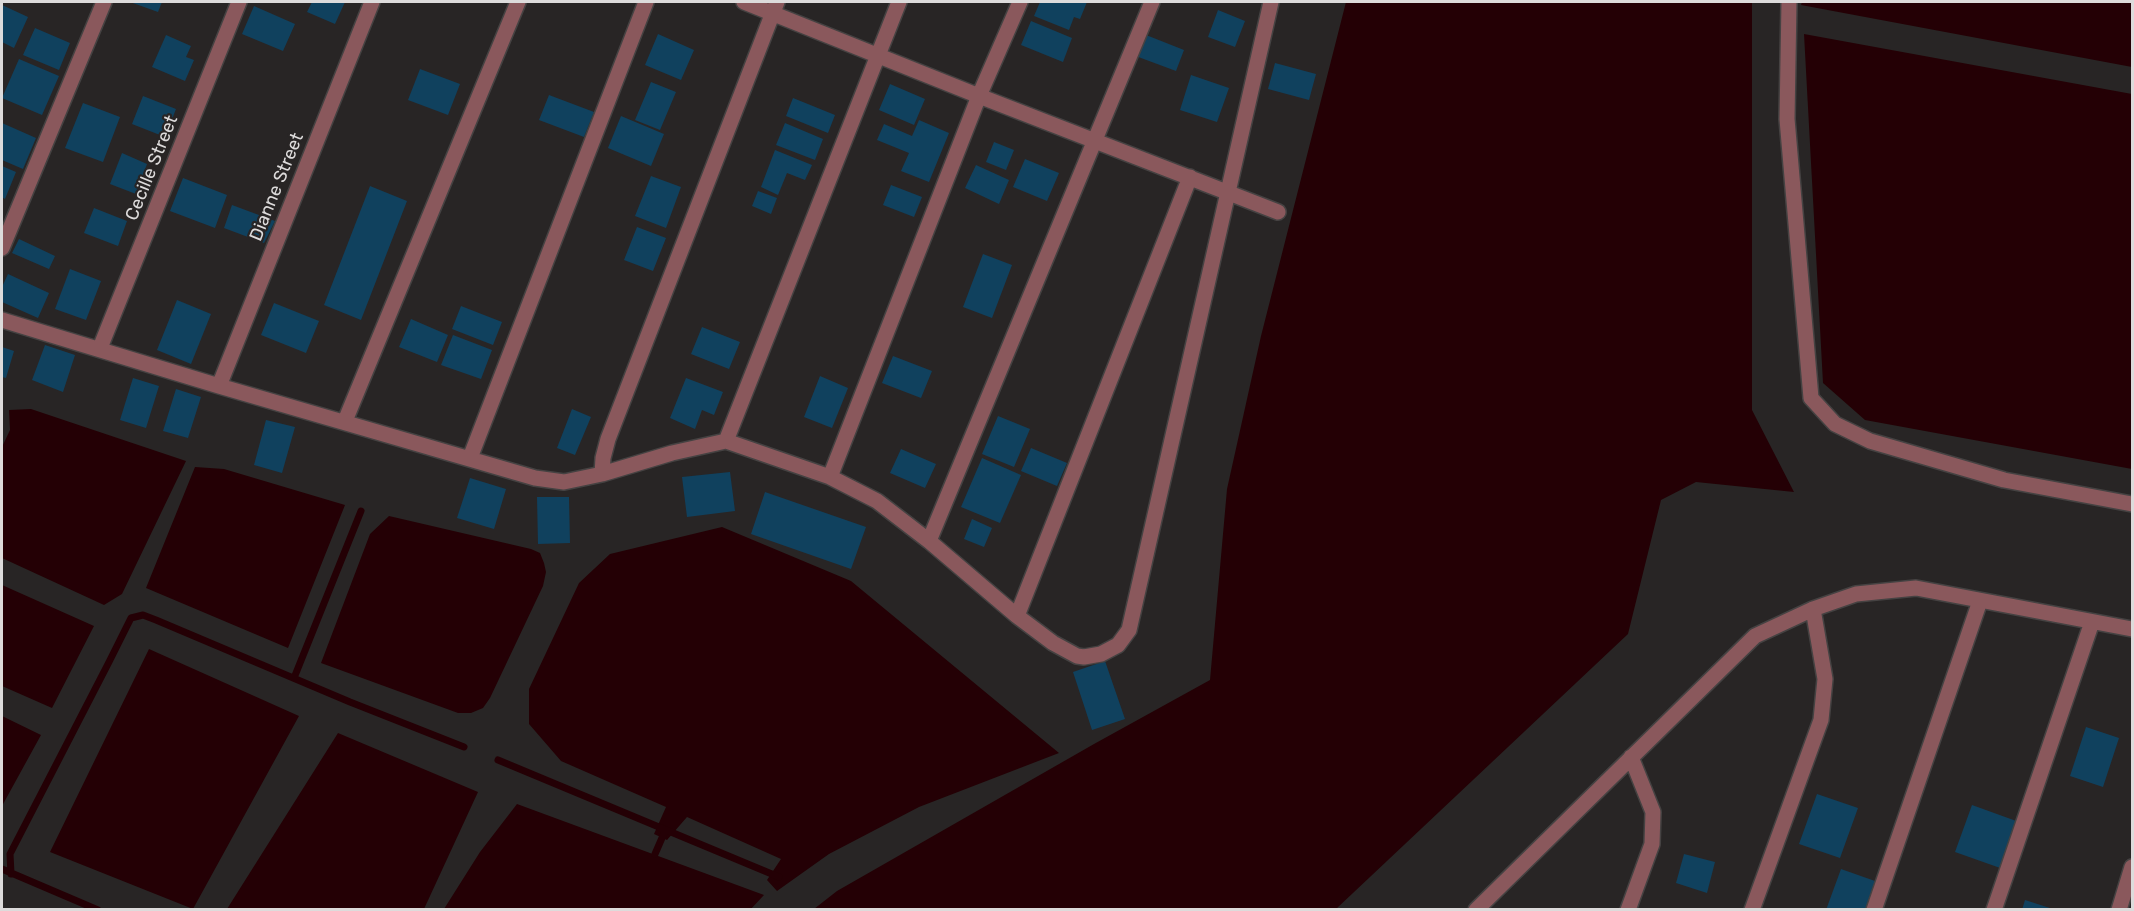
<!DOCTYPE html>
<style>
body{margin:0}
#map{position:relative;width:2134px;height:911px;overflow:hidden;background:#282525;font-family:Rubik,sans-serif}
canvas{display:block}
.frame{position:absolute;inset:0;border:3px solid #dddbdb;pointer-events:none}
</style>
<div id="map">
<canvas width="2134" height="911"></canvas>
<div class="frame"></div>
</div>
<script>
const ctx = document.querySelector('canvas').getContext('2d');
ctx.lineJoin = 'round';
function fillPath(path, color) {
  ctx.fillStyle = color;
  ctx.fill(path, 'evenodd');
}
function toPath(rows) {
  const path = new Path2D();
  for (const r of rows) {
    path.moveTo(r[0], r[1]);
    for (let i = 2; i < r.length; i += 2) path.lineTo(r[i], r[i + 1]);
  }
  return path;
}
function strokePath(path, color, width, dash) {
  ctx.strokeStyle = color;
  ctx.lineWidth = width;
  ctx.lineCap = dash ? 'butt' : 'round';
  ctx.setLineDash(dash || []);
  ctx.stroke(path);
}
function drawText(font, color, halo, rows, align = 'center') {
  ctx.font = font + ' Rubik,sans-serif';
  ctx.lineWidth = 4.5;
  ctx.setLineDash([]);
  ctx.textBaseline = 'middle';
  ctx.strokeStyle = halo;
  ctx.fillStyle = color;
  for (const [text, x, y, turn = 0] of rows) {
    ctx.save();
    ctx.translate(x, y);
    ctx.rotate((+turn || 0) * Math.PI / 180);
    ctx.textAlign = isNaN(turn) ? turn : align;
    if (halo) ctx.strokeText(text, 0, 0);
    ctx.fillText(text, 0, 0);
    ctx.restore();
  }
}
const water = toPath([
 [1346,2,1752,2,1752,410,1794,492,1696,482,1661,500,1628,634,1336,909,814,909,837,891,1094,744,1210,680,1227,489,1261,336],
 [1802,2,2132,2,2132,67,1801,5],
 [1804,34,2132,94,2132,469,1865,420,1823,383],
 [31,409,186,461,122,594,104,605,2,558,2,447,10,430,9,410],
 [195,467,224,469,345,505,288,648,146,588],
 [389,516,531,549,540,553,544,563,546,572,543,586,490,698,483,708,471,713,458,713,321,663,370,534],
 [722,527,851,581,1059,753,919,807,829,854,777,891,767,880,781,859,687,817,667,840,654,834,666,807,561,761,529,724,529,689,579,583,610,554],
 [2,585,94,626,52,708,2,686],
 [149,649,299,716,193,909,50,852],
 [2,716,41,735,2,806],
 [338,733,478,792,424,909,227,909],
 [517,804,764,895,750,910,444,909,480,852]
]);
const stream = toPath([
 [294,678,361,511],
 [498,760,779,877],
 [655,854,665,831],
 [2,869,98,910],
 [11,874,10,854,109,662,131,618,143,615,156,620,350,702,464,747]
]);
const building = toPath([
 [130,2,162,2,158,12],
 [312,2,345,2,335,24,307,12],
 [1040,2,1087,2,1080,19,1074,17,1069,30,1034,16],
 [2,5,28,17,14,48,2,42],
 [254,6,295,24,283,51,242,34],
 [1218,10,1245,21,1235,47,1208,37],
 [1031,21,1072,38,1063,62,1021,45],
 [35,28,70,43,59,70,23,55],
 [1141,33,1184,50,1176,71,1133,55],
 [658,34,694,50,681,80,645,65],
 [166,35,191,46,186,57,194,60,185,81,152,67],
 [19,59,59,76,42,115,2,98],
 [1275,63,1316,74,1309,100,1268,89],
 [420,69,460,84,448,115,408,100],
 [1191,75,1229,88,1217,122,1180,110],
 [651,82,676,92,660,130,635,120],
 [890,84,925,99,914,125,879,110],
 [549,95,594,112,584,137,539,120],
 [143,96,176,109,165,137,132,124],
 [793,98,835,115,828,133,786,116],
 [83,103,120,117,103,162,65,148],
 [621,116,664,134,651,166,608,148],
 [919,120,949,133,929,182,901,171,909,153,877,140,884,124,912,136],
 [2,123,36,138,23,169,2,160],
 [785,123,823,139,815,160,776,145],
 [994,142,1014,150,1006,170,986,162],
 [775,150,812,165,805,180,787,173,778,195,761,187],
 [122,153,147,164,136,194,110,184],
 [1025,159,1059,173,1047,201,1013,187],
 [976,165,1009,180,999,204,965,188],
 [2,166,16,172,5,199,2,197],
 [651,176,681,187,666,228,635,216],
 [183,178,227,195,215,228,170,211],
 [891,185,922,197,914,217,883,205],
 [370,186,407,201,361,320,324,305],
 [758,191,777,198,771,214,752,206],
 [232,205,275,221,264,243,224,228],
 [94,208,127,221,118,246,84,233],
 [637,227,666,238,653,271,624,260],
 [19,239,55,256,49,269,12,253],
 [983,254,1012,265,992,318,963,307],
 [70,269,101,281,86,320,55,309],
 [8,274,49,293,38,318,2,302,2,287],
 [177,300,211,314,191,364,157,350],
 [274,303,319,321,306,353,261,335],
 [461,306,502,322,493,345,452,329],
 [411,319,448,335,437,362,399,347],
 [702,327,740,342,729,369,691,354],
 [453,335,492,350,481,379,441,365],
 [45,345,75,355,63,392,32,380],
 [2,347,14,351,6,378,2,377],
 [893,356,932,371,921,398,882,383],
 [820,376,848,388,832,428,804,417],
 [133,378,159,386,146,428,120,420],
 [686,378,723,392,714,415,702,410,695,429,670,418],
 [176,389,201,397,188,438,163,431],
 [572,409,591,417,575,455,557,448],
 [998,416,1030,429,1014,467,982,454],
 [266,420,295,427,282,473,254,465],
 [1031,448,1067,463,1057,486,1021,471],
 [901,449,936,464,925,488,890,473],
 [982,458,1021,475,1000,523,961,507],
 [730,472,735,511,687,517,682,477],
 [470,478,506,489,494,529,457,518],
 [765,492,866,527,851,569,751,534],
 [537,497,569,497,570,543,538,544],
 [972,519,992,528,984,547,964,539],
 [1105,661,1125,719,1092,730,1073,672],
 [2086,727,2119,738,2103,787,2070,776],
 [1817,794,1858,808,1840,858,1799,844],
 [1972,805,2019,822,2003,869,1955,852],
 [1684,854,1715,862,1707,893,1676,883],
 [1841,869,1875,881,1865,910,1826,910],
 [2025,900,2053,909,2053,910,2022,910]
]);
const street = toPath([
 [744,2,979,96,1278,212],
 [1789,2,1787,119,1811,398,1835,424,1870,441,2004,480,2132,504],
 [2,248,104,2],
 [2,320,219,386,535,478,564,482,602,474,672,453,726,441,830,477,877,501,929,541,1017,616,1053,643,1077,656,1084,657,1101,654,1118,645,1129,630,1271,2],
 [100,348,239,2],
 [219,386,372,2],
 [345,421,518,2],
 [726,441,899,2],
 [470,458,646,2],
 [602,474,603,458,608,439,777,2],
 [830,477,979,96,1020,2],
 [929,541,1152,2],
 [1017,616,1190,177],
 [1476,910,1755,636,1813,609,1856,594,1916,588,2132,629],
 [1628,910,1652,844,1653,812,1631,757],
 [1752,910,1821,720,1825,679,1813,609],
 [1874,910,1980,601],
 [1994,910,2092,622],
 [2119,910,2132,867]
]);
const streetNames = [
 ["Cecille Street",152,168,-68],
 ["Dianne Street",277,187,-68]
];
fillPath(water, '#240005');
strokePath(stream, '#240005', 7);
fillPath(building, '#10415e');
strokePath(street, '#454242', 18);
strokePath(street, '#8a585c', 15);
drawText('18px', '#dddbdb', '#282525', streetNames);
</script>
